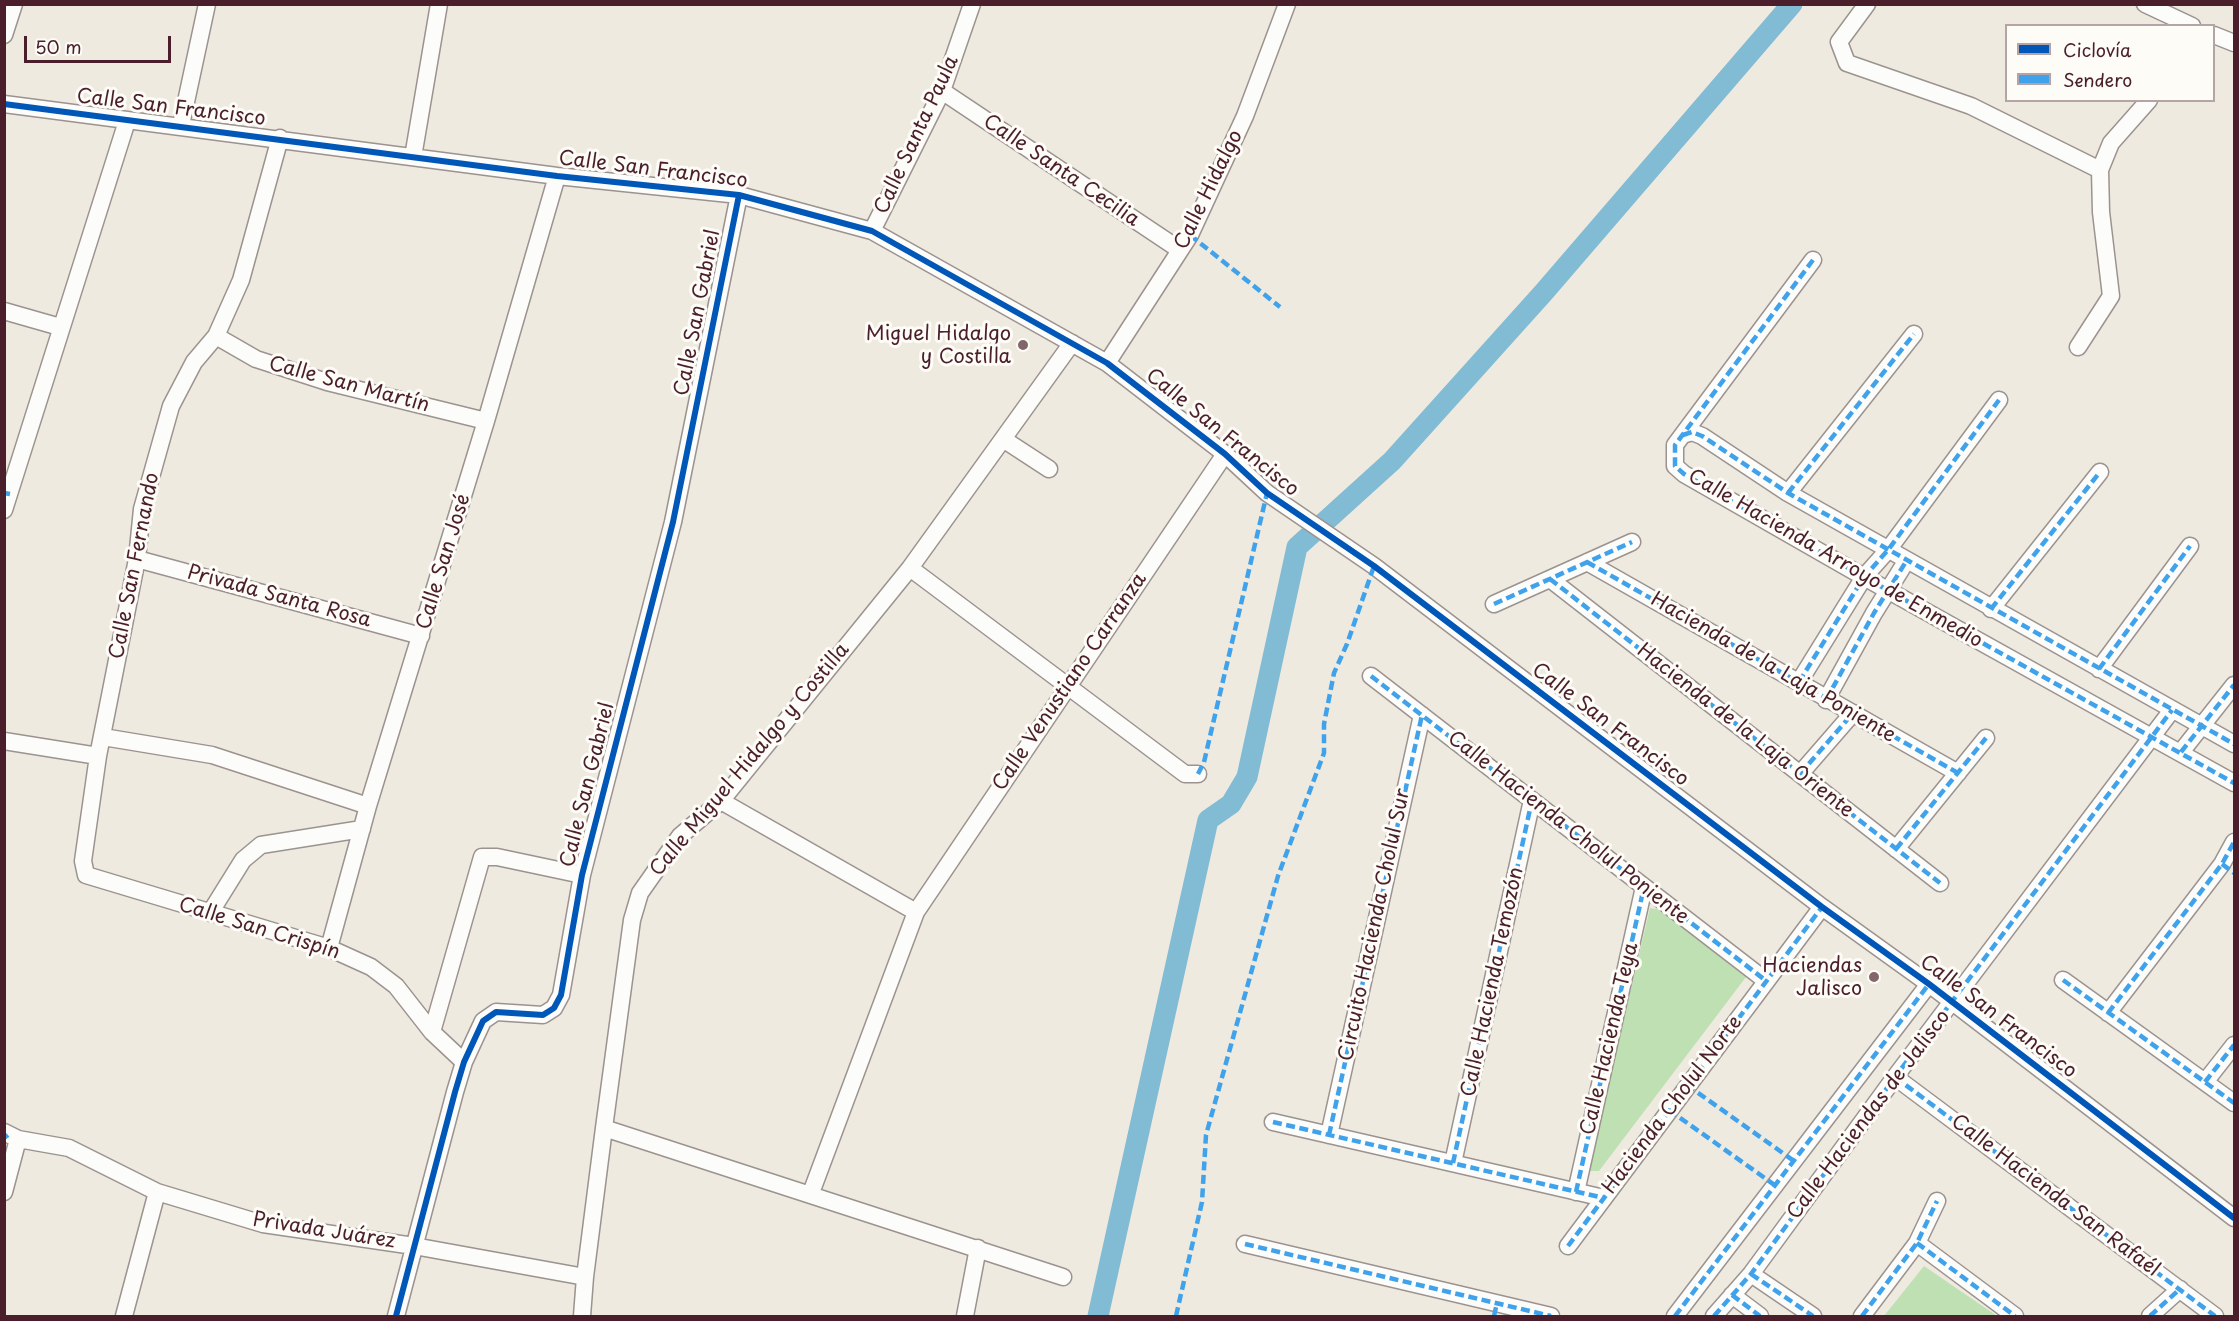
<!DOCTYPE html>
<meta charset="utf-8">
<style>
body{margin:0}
#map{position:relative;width:2239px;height:1321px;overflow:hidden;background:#eeeadf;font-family:"Playpen Sans",sans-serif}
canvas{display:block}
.frame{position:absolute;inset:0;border:6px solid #4a1f2b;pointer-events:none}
.legend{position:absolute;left:2005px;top:24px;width:210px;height:78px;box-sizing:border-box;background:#fdfcf7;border:2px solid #b5a4a5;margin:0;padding:8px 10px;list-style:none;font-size:18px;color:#4a1f2b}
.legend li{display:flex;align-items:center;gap:12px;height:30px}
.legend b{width:30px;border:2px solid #b5a4a5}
.scale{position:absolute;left:24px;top:36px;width:147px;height:27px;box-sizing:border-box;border:3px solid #4a1f2b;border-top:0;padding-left:8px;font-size:18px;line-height:21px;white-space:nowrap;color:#4a1f2b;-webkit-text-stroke:4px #fdfcf7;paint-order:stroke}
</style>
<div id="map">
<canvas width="2239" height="1321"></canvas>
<div class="frame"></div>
<ul class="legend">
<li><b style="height:8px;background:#0057b8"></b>Ciclovía</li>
<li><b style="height:8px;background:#40a2eb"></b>Sendero</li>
</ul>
<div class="scale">50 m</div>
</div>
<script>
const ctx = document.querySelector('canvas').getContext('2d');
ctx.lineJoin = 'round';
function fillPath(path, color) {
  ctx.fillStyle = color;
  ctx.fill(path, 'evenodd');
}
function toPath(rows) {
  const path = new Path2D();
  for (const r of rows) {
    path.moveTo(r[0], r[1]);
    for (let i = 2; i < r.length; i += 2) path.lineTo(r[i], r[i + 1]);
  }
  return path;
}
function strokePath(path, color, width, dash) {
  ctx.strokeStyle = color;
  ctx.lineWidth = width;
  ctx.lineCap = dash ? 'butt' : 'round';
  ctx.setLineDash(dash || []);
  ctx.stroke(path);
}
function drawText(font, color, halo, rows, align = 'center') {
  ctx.font = font + ' "Playpen Sans",sans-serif';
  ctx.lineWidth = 6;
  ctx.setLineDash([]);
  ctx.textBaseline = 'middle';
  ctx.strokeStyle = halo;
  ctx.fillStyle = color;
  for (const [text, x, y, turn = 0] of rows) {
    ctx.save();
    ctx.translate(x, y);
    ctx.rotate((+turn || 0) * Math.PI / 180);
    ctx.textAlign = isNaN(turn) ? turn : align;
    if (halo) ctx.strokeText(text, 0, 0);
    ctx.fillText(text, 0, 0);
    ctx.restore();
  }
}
const green = toPath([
 [1650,908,1662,910,1746,977,1599,1171,1588,1171],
 [1924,1266,1997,1316,1884,1316]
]);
const canal = toPath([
 [1098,1316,1208,820,1231,804,1247,777,1297,547,1392,461,1544,292,1792,4]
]);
const street = toPath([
 [1867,4,1839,42,1847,63,1971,106,2100,170],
 [2145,4,2192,26],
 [4,35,14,4],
 [2214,35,2234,43],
 [942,91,1180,250],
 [4,104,557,176,739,195,872,231,1107,363,1225,454,1267,493,1374,566,1822,907,1929,984,2234,1218],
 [181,125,207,4],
 [280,138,241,280,216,336,194,362,171,406,142,509,137,559,98,756,83,861,86,875,329,948,371,967,396,986,432,1032,464,1062],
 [413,157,439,4],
 [872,231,942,91,972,4],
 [1813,260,1675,445,1675,466,1684,474,1864,577,2234,783],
 [4,311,60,327],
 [216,336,256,359,327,382,486,421],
 [2078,347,2111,296,2101,212,2100,170,2111,143,2149,100],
 [1107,363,1190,235,1245,116,1287,4],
 [1683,435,1692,432,1702,436,1788,493,2234,744],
 [1003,439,1049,469],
 [1788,493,1914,334],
 [4,510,127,121],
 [137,559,421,636],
 [1587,562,1958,773],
 [910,568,1185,774,1198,774],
 [1550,579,1940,883],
 [1494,604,1632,542],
 [1991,609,2100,472],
 [2099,669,2190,546],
 [1371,676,1765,980],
 [1799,682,1864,577,1888,550,1999,400],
 [1826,700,1874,613,1907,560],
 [103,737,212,755,368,806],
 [4,741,98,756],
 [2181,752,2234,685],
 [1800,774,1853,713],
 [721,801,916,912],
 [1896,849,1986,738],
 [210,913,243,860,261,845,362,829],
 [329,948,368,806,486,421,557,176],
 [2063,980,2234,1103],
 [2108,1013,2222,864,2234,842],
 [432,1032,482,857,497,857,582,875],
 [1895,1077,2215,1316],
 [2205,1082,2234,1045],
 [1273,1122,1604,1198],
 [604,1128,1063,1277],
 [4,1132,18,1139,69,1148,157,1192,263,1224,414,1246,585,1277],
 [1329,1135,1422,715],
 [1453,1163,1532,800],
 [4,1192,18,1139],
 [1576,1192,1644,887],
 [811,1193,916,912,1225,454],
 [1917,1243,2015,1316],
 [1245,1244,1551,1316],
 [1568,1246,1822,907],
 [1751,1274,1813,1316],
 [1732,1295,1760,1316],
 [124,1316,157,1192],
 [396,1316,455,1092,464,1062,483,1021,496,1012,543,1015,554,1008,561,995,582,875,673,522,739,195],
 [582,1316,585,1277,604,1128,632,920,640,893,680,836,721,801,910,568,1072,343],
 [965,1316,978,1248],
 [1675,1316,1929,984],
 [1714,1316,1751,1274,1895,1077,2172,710],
 [1862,1316,1917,1243,1937,1201],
 [2150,1316,2180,1289]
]);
const quiet = toPath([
 [1190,235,1280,307],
 [1813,260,1675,445,1675,466,1684,474,1864,577,2234,783],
 [1683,435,1692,432,1702,436,1788,493,2234,744],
 [4,493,10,494],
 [1788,493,1914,334],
 [1587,562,1958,773],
 [1550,579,1940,883],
 [1494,604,1632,542],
 [1991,609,2100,472],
 [2099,669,2190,546],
 [1371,676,1765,980],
 [1799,682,1864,577,1888,550,1999,400],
 [1826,700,1874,613,1907,560],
 [2181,752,2234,685],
 [1198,774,1204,762,1267,493],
 [1800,774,1853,713],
 [1896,849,1986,738],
 [2222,864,2234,873],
 [2063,980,2234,1103],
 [2108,1013,2222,864,2234,842],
 [1895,1077,2215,1316],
 [2205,1082,2234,1045],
 [1687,1085,1794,1161],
 [1669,1110,1776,1186],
 [1273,1122,1604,1198],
 [1329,1135,1422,715],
 [4,1138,8,1135],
 [1453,1163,1532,800],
 [1576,1192,1644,887],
 [1917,1243,2015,1316],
 [1245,1244,1551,1316],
 [1568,1246,1822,907],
 [1751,1274,1813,1316],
 [1732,1295,1760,1316],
 [1176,1316,1202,1202,1206,1135,1278,876,1324,753,1324,724,1334,673,1347,644,1374,566],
 [1494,1316,1497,1303],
 [1675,1316,1929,984],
 [1714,1316,1751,1274,1895,1077,2172,710],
 [1862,1316,1917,1243,1937,1201],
 [2150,1316,2180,1289]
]);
const cycleway = toPath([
 [4,104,557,176,739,195,872,231,1107,363,1225,454,1267,493,1374,566,1822,907,1929,984,2234,1218],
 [396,1316,455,1092,464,1062,483,1021,496,1012,543,1015,554,1008,561,995,582,875,673,522,739,195]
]);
const markers = [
 [1023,345,6,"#83666a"],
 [1874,977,6,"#83666a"]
];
const streetNames = [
 ["Calle San Francisco",171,108,7],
 ["Calle Santa Paula",917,135,-65],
 ["Calle San Francisco",653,170,7],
 ["Calle Santa Cecilia",1061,171,34],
 ["Calle Hidalgo",1209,190,-64],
 ["Calle San Gabriel",698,313,-79],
 ["Calle San Martín",349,385,15],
 ["Calle San Francisco",1222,433,39],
 ["Calle Hacienda Arroyo de Enmedio",1835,559,30],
 ["Calle San José",444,562,-73],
 ["Calle San Fernando",135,566,-79],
 ["Privada Santa Rosa",279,597,15],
 ["Hacienda de la Laja Poniente",1773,668,30],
 ["Calle Venustiano Carranza",1070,682,-56],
 ["Calle San Francisco",1610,725,37],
 ["Hacienda de la Laja Oriente",1745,731,38],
 ["Calle Miguel Hidalgo y Costilla",750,760,-50],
 ["Calle San Gabriel",588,785,-76],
 ["Calle Hacienda Cholul Poniente",1568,828,38],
 ["Circuito Hacienda Cholul Sur",1375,925,-78],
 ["Calle San Crispín",259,929,17],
 ["Calle Hacienda Temozón",1493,982,-78],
 ["Calle San Francisco",1998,1017,37],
 ["Calle Hacienda Teya",1610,1039,-77],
 ["Hacienda Cholul Norte",1673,1105,-53],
 ["Calle Haciendas de Jalisco",1869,1115,-53],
 ["Calle Hacienda San Rafaél",2055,1196,37],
 ["Privada Juárez",324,1231,9]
];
const poiNames = [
 ["Miguel Hidalgo",1011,334],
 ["y Costilla",1011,357],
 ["Haciendas",1862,966],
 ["Jalisco",1862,989]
];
fillPath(green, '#bee0b2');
strokePath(canal, '#82bbd4', 21);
strokePath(street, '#9c928f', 19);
strokePath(street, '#fcfcfa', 16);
strokePath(quiet, '#40a2eb', 4.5, [9, 4.5]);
strokePath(cycleway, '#0057b8', 6);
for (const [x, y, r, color] of markers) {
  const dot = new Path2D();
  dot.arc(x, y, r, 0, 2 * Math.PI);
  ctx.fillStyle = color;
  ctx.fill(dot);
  strokePath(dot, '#fdfcf7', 2);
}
drawText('20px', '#4a1f2b', '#fdfcf7', streetNames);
drawText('20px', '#4a1f2b', '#fdfcf7', poiNames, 'right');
</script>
